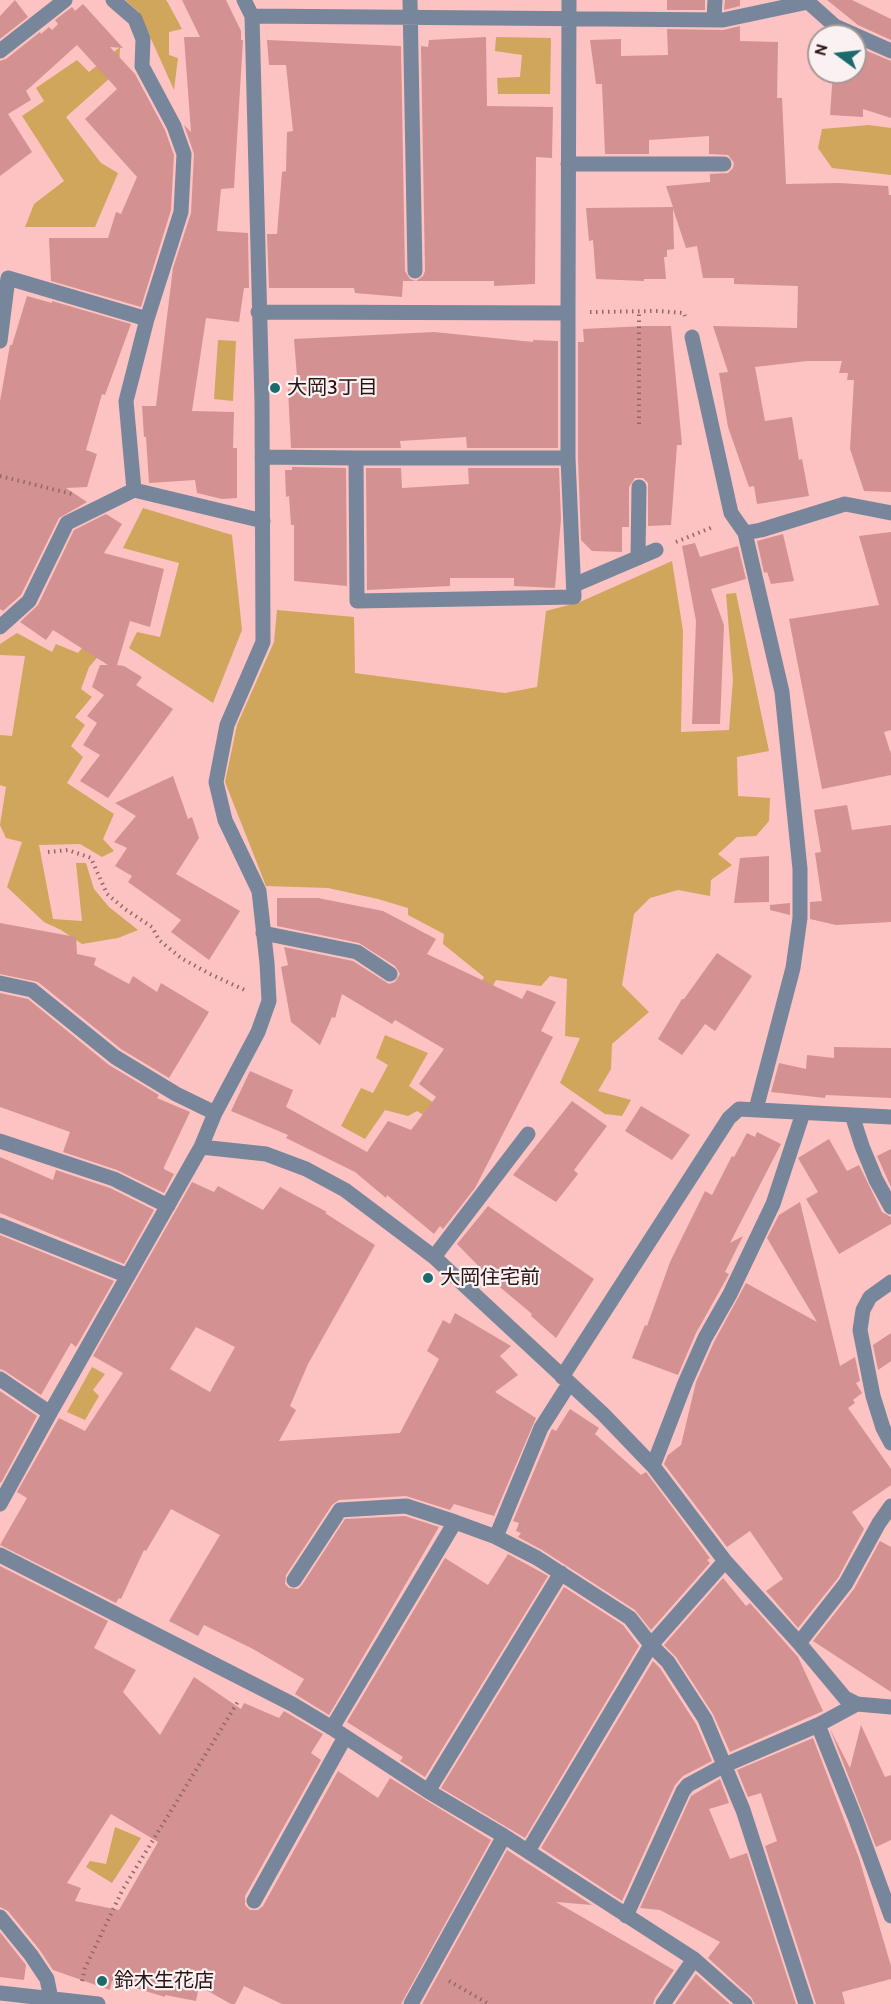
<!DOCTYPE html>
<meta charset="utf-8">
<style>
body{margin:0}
#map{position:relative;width:891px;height:2004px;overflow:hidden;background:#fcc3c2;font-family:Cabin,sans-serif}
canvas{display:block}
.north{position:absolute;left:807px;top:24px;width:60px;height:60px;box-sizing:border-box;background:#faf2f2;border:2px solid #a79898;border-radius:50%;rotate:285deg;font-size:16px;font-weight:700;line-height:24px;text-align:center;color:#2a1112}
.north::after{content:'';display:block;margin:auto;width:21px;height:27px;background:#1d6a6d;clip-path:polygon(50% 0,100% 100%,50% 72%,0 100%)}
</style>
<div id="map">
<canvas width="891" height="2004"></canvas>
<div class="north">N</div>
</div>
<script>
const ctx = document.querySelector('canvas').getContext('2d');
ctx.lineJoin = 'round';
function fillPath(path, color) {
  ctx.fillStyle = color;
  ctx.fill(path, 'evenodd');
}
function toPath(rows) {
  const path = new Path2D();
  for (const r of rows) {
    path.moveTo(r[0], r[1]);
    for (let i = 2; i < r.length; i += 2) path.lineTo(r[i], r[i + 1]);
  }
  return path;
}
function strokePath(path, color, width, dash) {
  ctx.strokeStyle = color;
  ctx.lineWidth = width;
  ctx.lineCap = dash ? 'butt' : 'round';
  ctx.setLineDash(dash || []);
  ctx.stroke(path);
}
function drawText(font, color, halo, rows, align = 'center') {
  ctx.font = font + ' Cabin,"Noto Sans JP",sans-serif';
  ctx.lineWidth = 4.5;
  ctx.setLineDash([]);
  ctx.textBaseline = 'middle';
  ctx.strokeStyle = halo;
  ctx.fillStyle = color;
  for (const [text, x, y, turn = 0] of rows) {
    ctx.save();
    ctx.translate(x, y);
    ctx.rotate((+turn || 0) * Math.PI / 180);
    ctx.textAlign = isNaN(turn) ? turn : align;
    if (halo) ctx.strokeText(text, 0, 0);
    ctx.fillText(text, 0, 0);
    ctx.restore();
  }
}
const green = toPath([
 [125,0,166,0,168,3,182,29,169,32,169,55,178,58,174,90,139,12],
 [496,37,551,38,550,94,498,94,497,78,520,77,522,55,495,51],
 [120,47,119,70,66,117,101,163,118,173,95,227,25,227,34,204,64,181,22,116,44,101,36,88,77,60,89,72],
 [869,125,891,128,891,175,832,168,818,148,822,129],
 [218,340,236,341,233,401,214,399],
 [143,508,232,535,242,630,213,703,129,648,137,632,160,637,179,563,123,548],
 [672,561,683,631,681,732,729,730,733,680,726,594,736,593,769,751,737,757,738,796,770,798,769,821,756,836,737,837,718,854,732,865,711,880,710,896,678,890,650,898,634,914,622,985,649,1012,612,1044,611,1069,598,1091,631,1100,622,1116,605,1114,560,1083,580,1038,565,1036,567,979,550,976,541,986,496,980,473,1023,454,1033,484,977,443,944,444,934,408,915,408,908,378,899,328,888,266,886,225,782,237,725,274,642,277,610,354,617,355,673,505,693,537,687,546,611,580,602],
 [17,633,52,652,56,644,78,653,87,642,105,649,89,667,81,689,92,697,75,717,85,725,71,746,83,757,67,783,114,814,103,839,114,851,102,857,80,844,39,845,53,919,82,921,76,863,86,863,94,889,109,907,138,930,118,938,82,944,61,930,44,922,7,887,22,842,6,838,0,825,6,787,0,785,0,735,12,736,25,656,0,655,0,644],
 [385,1035,428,1053,409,1086,447,1112,438,1124,417,1111,408,1116,385,1110,365,1139,341,1126,361,1088,373,1093,388,1065,376,1058],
 [92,1367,105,1374,93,1390,99,1396,85,1420,67,1412],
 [115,1827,141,1838,112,1883,86,1867,90,1861,106,1864]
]);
const building = toPath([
 [15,0,28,17,0,39,0,16],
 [182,0,226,0,241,31,241,40,243,40,234,188,221,189,217,231,248,233,249,288,244,288,239,322,206,318,192,411,234,412,233,448,237,448,237,498,222,499,197,493,195,480,149,483,146,437,144,437,142,406,156,406,173,268,191,213,194,154,184,125,191,132,184,37,200,37],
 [667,0,705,0,705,10,667,10],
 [725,0,740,0,740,6,724,10],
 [827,0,852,0,891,19,891,40,858,25],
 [83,4,123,48,110,47,135,74,165,130,174,155,171,210,141,307,51,281,49,238,108,238,116,212,121,214,137,177,85,119,117,89,77,45,26,91,31,100,8,114,32,152,0,176,0,61,6,59,40,32,41,34,49,27,52,30,58,24,55,20,72,7,75,11],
 [740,26,740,41,778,42,777,98,782,98,786,184,839,183,888,186,889,195,891,195,891,492,864,491,850,449,854,380,847,380,848,373,839,373,842,361,807,361,755,367,765,421,792,417,799,460,802,459,809,496,757,504,754,486,749,487,728,427,719,373,728,372,713,326,797,328,798,286,734,284,734,278,703,278,697,246,686,248,673,209,674,249,667,250,667,257,664,257,666,279,644,279,644,281,596,279,593,240,589,241,586,208,673,207,666,186,710,182,710,174,728,173,733,168,734,163,728,155,709,154,709,136,649,140,649,154,605,154,602,84,596,84,590,40,621,39,621,56,668,55,667,29,723,30],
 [486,37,487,106,553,107,552,158,536,157,535,284,494,286,494,281,403,281,402,297,355,293,354,288,269,288,267,234,277,234,282,172,286,171,287,132,293,131,286,65,269,65,267,40,401,46,405,271,410,279,416,281,423,276,425,271,421,46,428,47,429,40],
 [855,46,891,61,891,118,863,109,863,117,830,115,833,72,855,72],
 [27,296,52,303,52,301,131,324,105,395,102,394,86,450,97,454,87,487,66,488,87,502,59,518,21,595,3,611,0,609,0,401,10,345,12,345],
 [645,326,671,326,682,445,677,445,671,525,648,526,648,483,643,478,635,478,629,487,629,527,622,527,622,552,592,551,581,540,578,458,578,342,584,342,583,329],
 [434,332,533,342,533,340,558,341,558,448,467,448,466,437,400,441,401,448,291,448,288,389,298,389,294,339],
 [292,467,346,468,347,586,294,581,294,525,291,525,289,496,286,497,285,470,292,470],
 [366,468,401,468,402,488,469,484,468,468,559,468,561,519,555,588,514,586,514,578,450,578,450,586,367,590],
 [106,514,122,524,104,553,164,569,150,627,130,621,117,665,124,666,142,677,136,685,173,709,108,798,80,781,100,755,83,745,97,723,87,716,104,695,92,687,100,665,108,665,53,630,46,640,20,622,38,605,74,530],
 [891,532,891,730,884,732,891,754,891,775,822,789,789,619,879,605,859,536],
 [783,534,794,581,771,584,767,572,764,573,757,541],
 [695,543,700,557,738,546,746,579,711,589,724,625,720,724,692,724,696,621,682,546],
 [173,776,188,819,192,817,199,838,176,874,240,911,209,960,171,932,181,920,128,882,132,876,115,866,127,848,114,842,136,816,115,803],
 [847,805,852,830,891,825,891,922,836,925,810,919,810,902,822,901,815,853,821,852,814,810],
 [769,856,769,902,734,903,740,858],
 [277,898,318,898,383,911,436,939,427,954,522,999,527,990,556,1002,541,1031,553,1037,475,1188,443,1229,440,1226,434,1234,387,1195,386,1198,355,1172,286,1138,288,1135,231,1111,250,1071,293,1090,286,1107,367,1152,388,1121,411,1130,436,1097,419,1084,444,1049,395,1020,392,1024,342,994,335,1018,332,1017,320,1045,291,1022,281,967,288,965,284,947,353,961,389,984,395,982,400,974,395,966,359,943,277,926],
 [790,903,790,915,770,910,770,905],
 [0,923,76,937,77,954,96,958,94,965,129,984,133,976,157,992,161,983,209,1012,169,1078,121,1049,38,982,0,974],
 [717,953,752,976,715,1031,705,1024,682,1055,658,1039,682,999,684,999],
 [0,993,28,999,109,1065,159,1095,157,1098,190,1112,164,1167,164,1169,174,1174,164,1193,117,1170,63,1152,70,1132,0,1107],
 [834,1047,891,1048,891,1098,826,1095,825,1098,771,1092,779,1063,806,1069,807,1055,834,1058],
 [572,1101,607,1126,574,1170,578,1174,556,1202,513,1175],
 [641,1106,690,1135,672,1160,625,1131],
 [757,1132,781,1144,730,1243,743,1236,725,1272,729,1274,696,1333,678,1375,632,1358,645,1325,647,1326,670,1262,705,1191,712,1195,732,1156,734,1157,747,1133,755,1137],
 [829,1139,847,1171,859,1165,882,1212,891,1217,891,1224,839,1254,806,1199,818,1192,798,1158],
 [891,1149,891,1187,877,1156],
 [0,1157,53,1180,56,1170,110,1188,154,1210,124,1264,0,1213],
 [192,1182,214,1192,218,1186,263,1210,280,1187,327,1212,325,1213,375,1245,308,1364,290,1406,296,1410,279,1441,400,1433,439,1359,427,1351,443,1320,450,1324,455,1313,511,1346,500,1356,518,1375,495,1392,536,1418,494,1516,454,1504,450,1510,406,1496,339,1500,332,1505,286,1575,285,1584,289,1588,298,1589,302,1585,345,1519,405,1516,439,1527,329,1715,295,1694,304,1679,253,1649,204,1625,198,1636,169,1621,220,1535,171,1509,146,1551,144,1550,121,1599,119,1598,116,1603,0,1545,27,1498,17,1492,59,1418,85,1431,123,1373,93,1356],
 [196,1327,235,1347,210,1392,170,1369],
 [800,1202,840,1366,855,1357,860,1381,856,1383,862,1393,853,1400,855,1403,848,1408,891,1469,891,1485,852,1512,864,1529,838,1578,798,1628,766,1591,783,1579,750,1531,727,1547,664,1464,668,1455,681,1445,696,1382,714,1342,746,1283,817,1322,767,1238,779,1215],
 [488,1206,594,1279,556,1338,531,1316,532,1314,495,1283,457,1244],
 [0,1235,114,1281,76,1347,71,1343,41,1395,5,1371,0,1369],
 [891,1333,891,1361,878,1370,873,1345],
 [0,1391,37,1416,1,1483,0,1482],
 [570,1409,599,1428,595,1434,641,1475,646,1472,710,1558,707,1560,710,1563,651,1630,635,1610,542,1550,518,1537,521,1533,516,1531,519,1523,513,1521,550,1433,552,1429,556,1431],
 [880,1541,891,1547,891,1692,813,1641,854,1589],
 [508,1554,548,1576,425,1777,400,1761,403,1757,347,1722,445,1558,488,1585],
 [0,1566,108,1621,94,1648,136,1670,123,1692,160,1735,194,1677,241,1709,244,1703,279,1718,284,1711,323,1734,311,1753,321,1760,245,1896,245,1905,250,1910,258,1910,263,1906,338,1771,378,1798,390,1778,491,1840,401,2004,282,2004,244,1986,235,2004,231,2004,199,1986,196,2001,165,1995,165,1997,112,1981,110,1990,53,1970,39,1949,8,1911,0,1907],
 [111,1814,158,1842,119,1910,75,1901,81,1888,67,1883],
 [723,1578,746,1606,750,1603,798,1657,823,1711,730,1752,713,1714,676,1657,664,1645],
 [564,1587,623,1625,639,1646,525,1838,441,1788],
 [653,1661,660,1668,696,1724,712,1761,683,1776,675,1785,622,1901,541,1848],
 [861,1725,885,1777,891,1775,891,1840,876,1847,830,1729,850,1768],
 [813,1738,859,1858,891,1966,891,1979,842,1992,845,2004,816,2004,765,1846,777,1841,761,1793,748,1797,737,1770],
 [720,1779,729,1803,709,1809,730,1859,747,1853,796,2004,755,2004,751,1997,708,1958,720,1942,660,1910,640,1908,691,1796],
 [507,1850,592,1905,556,1902,674,1970,655,1998,653,2004,422,2004],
 [0,1932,26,1965,24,1980,0,1977],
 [696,1974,730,2004,675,2004]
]);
const path = toPath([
 [590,312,658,311,684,313,685,316],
 [639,424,639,311],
 [0,476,72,494],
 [676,542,713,527],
 [48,852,68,850,91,858,107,894,125,909,152,927,159,940,181,958,210,974,247,991],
 [82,1981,85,1968,123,1889,239,1700],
 [449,1981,489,2004]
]);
const minor = toPath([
 [113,0,135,19,143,39,142,66,174,126,184,154,181,212,147,319,126,401,134,490],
 [410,0,415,271],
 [252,16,723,20,808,2,835,26,891,51],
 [714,20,715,0],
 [0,51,65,0],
 [568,164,724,164],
 [258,312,568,313,568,458,574,597,357,601,356,458,568,458],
 [568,313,569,0],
 [692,337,731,513,745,533,782,692,800,869,800,918,793,968,756,1109],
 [0,341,8,278,147,319],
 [262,457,356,458],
 [745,533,761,530,845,504,891,513],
 [638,558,639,487],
 [574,585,656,550],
 [0,627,29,601,67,523,134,490,263,521],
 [263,933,357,952,390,974],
 [0,983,32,990,115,1057,176,1094,215,1113],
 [852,1115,862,1146,876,1180,891,1207],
 [0,1141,114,1179,168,1206],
 [201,1147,266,1154,306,1169,345,1190,434,1257,603,1414,653,1466,725,1561,799,1643,845,1698,857,1704,891,1707],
 [0,1225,128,1276],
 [434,1257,528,1134],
 [891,1282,870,1297,863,1310,860,1330,873,1396,883,1428,891,1443],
 [562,1377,729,1118,739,1109,891,1117],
 [0,1379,50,1413],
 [653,1466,685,1383,705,1338,730,1294,773,1204,803,1113],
 [0,1504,50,1413,201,1147,215,1113,258,1032,269,1001,267,963,259,891,225,820,216,782,227,725,263,642,262,403,252,16,244,0],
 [496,1537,537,1558,630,1618,651,1645,668,1662,705,1719,743,1810,806,2004],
 [0,1555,292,1704,332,1728,428,1791,504,1836,694,1959,745,2004],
 [294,1580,340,1510,406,1506,455,1522],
 [799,1643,846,1583,879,1523,891,1506],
 [818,1725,856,1820,891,1916],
 [332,1728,455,1522,496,1537,541,1428,569,1384],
 [428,1791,561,1573],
 [528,1851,651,1645,725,1561],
 [254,1901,345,1737],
 [626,1916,683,1791,688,1785,725,1765,818,1725,857,1704],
 [0,1917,31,1955,47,1979,51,1999],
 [0,1993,98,2004],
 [411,2004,504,1836],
 [663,2004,694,1959]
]);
const markers = [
 [275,388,6,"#1d6a6d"],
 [428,1278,6,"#1d6a6d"],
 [102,1981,6,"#1d6a6d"]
];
const poiNames = [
 ["大岡3丁目",287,388],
 ["大岡住宅前",440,1278],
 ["鈴木生花店",114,1981]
];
fillPath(green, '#d0a55c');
fillPath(building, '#d49191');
strokePath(path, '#926969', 4, [1.5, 4.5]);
strokePath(minor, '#78869c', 15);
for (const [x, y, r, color] of markers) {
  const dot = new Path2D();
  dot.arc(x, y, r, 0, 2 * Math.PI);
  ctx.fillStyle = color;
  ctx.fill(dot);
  strokePath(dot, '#faf2f2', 2);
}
drawText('20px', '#2a1112', '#faf2f2', poiNames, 'left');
</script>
